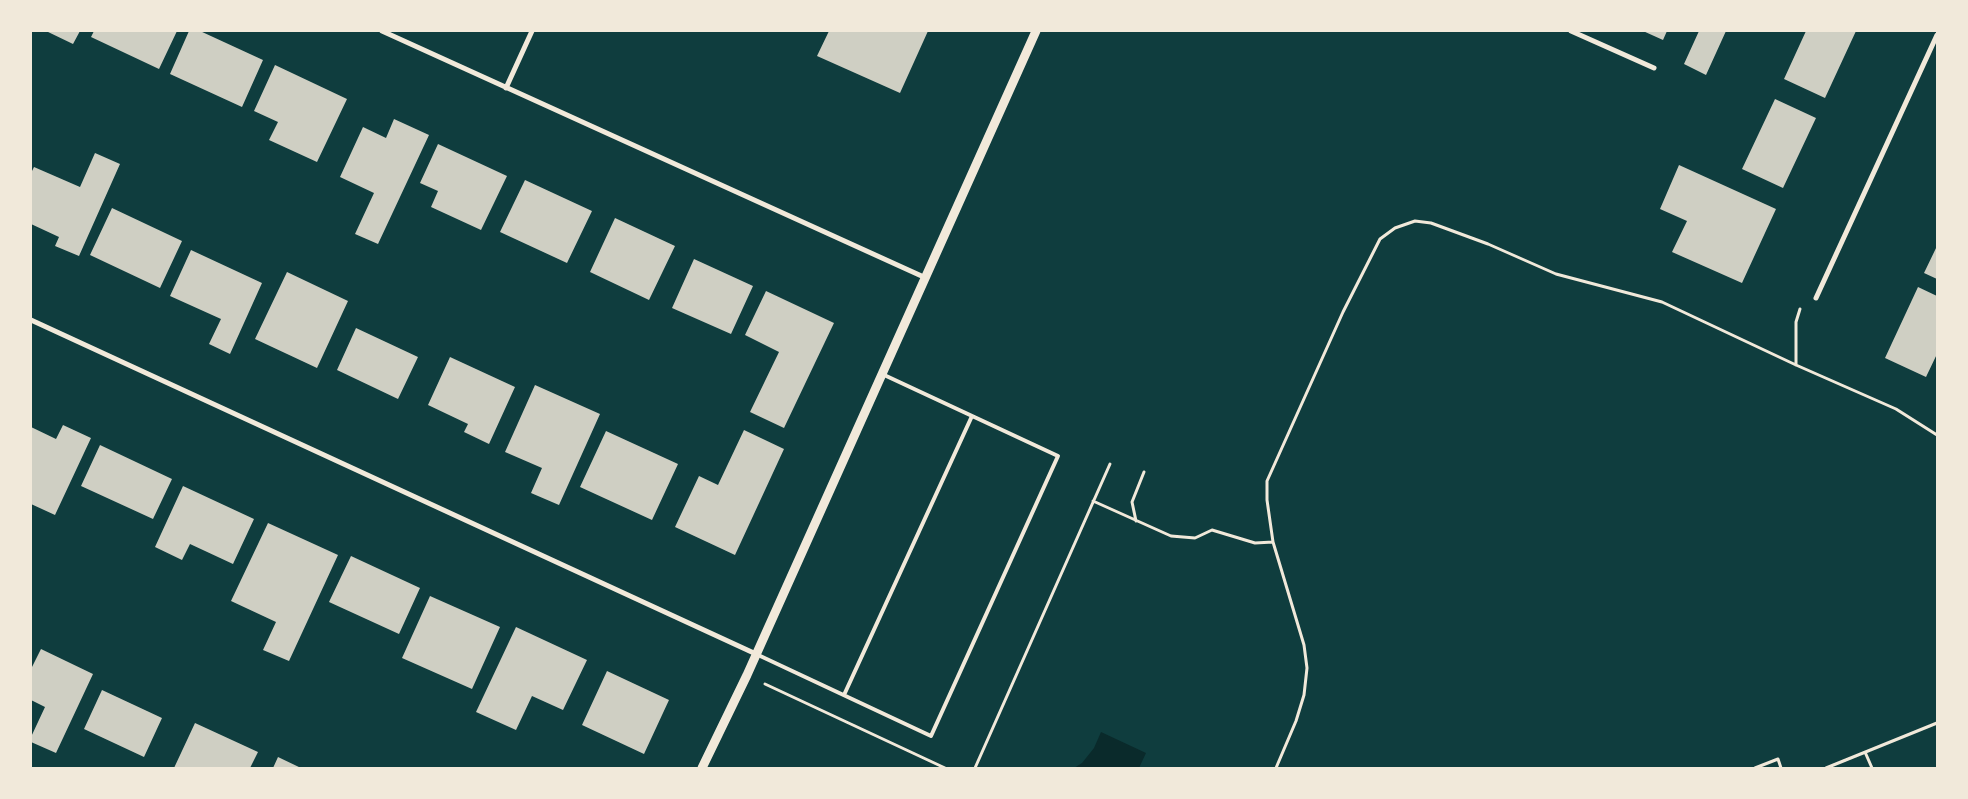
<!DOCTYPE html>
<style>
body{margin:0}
#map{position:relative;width:1968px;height:799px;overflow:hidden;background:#0f3d3e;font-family:"Source Sans 3",sans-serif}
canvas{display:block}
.frame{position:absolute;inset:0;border:32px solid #f1e9da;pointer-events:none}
</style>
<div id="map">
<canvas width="1968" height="799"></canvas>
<div class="frame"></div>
</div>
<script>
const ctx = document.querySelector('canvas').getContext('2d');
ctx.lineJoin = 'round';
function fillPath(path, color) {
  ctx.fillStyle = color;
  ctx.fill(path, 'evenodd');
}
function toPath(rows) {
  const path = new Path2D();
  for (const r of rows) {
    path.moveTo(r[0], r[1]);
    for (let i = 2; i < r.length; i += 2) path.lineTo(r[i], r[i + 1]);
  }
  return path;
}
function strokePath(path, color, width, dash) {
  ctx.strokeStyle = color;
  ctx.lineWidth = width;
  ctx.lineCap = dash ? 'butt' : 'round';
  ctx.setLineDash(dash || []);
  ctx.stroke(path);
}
const water = toPath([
 [1101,732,1146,753,1139,768,1074,768,1082,763,1094,748]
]);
const building = toPath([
 [46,31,80,31,73,44],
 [94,31,177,31,159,69,91,37],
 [189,31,200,31,263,60,242,107,170,74],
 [829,31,928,31,900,93,817,56],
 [1643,31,1667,31,1663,40],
 [1699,31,1726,31,1706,75,1684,64],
 [1806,31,1856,31,1825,98,1784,79],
 [275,65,347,99,317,162,269,140,278,122,254,111],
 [1775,99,1816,118,1783,188,1742,169],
 [394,119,429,135,378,244,355,234,374,193,340,177,363,127,386,138],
 [438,144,507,176,481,230,431,207,438,191,420,183],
 [95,153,120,164,79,256,55,246,59,237,31,224,31,173,34,167,80,187],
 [1679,165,1776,209,1742,283,1672,252,1687,221,1660,209],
 [525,180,592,211,567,263,500,232],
 [112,208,182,241,160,288,90,255],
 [615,218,675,246,649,300,590,272],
 [1937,246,1937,279,1924,273],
 [191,250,262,283,230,354,209,344,221,319,170,296],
 [694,259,753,286,731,334,672,308],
 [287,272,348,301,317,368,255,339],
 [1918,287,1937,296,1937,354,1926,377,1885,358],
 [766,291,834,323,784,428,750,412,779,352,745,335],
 [356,328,418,357,398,399,337,370],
 [450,357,515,387,489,444,464,432,468,424,428,405],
 [535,385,600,414,559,505,531,493,542,468,505,452],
 [63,425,91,438,55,515,31,504,31,427,56,439],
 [744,430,784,449,735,555,675,527,699,476,718,485],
 [606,431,678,464,652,520,580,487],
 [100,445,172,479,153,519,81,486],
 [183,486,254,519,233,564,190,544,182,560,155,547],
 [268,523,338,555,289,661,263,650,276,622,231,601],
 [351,556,420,588,399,634,329,602],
 [430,596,500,627,472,689,402,658],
 [516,627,587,660,563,710,532,696,516,730,476,712],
 [41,649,93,674,56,753,31,742,31,737,45,707,31,700,31,669],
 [607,671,669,700,644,754,582,725],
 [102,690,162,718,144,757,84,729],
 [195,723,258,752,250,768,174,768],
 [278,757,301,768,273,768]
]);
const path = toPath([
 [1796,365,1796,322,1800,309],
 [1093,501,1171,536,1195,538,1212,530,1255,543,1273,542],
 [1136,521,1132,502,1144,472],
 [765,684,945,768],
 [1865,752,1872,768],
 [975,768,1110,464],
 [1276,768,1296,721,1304,695,1307,668,1304,645,1273,542,1267,500,1267,481,1343,312,1380,239,1395,228,1415,221,1431,223,1488,244,1556,274,1662,302,1796,365,1896,409,1937,435],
 [1755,768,1778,759,1781,768],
 [1826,768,1937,723]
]);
const service = toPath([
 [756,654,931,736,1058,456,882,374],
 [844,695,972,416]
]);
const minor = toPath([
 [382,31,926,278],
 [1571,31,1654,68],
 [506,88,532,31],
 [1816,298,1937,35],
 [31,320,756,654]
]);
const tertiary = toPath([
 [702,768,747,675,1036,31]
]);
fillPath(water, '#0a2a2b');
fillPath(building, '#cfcfc3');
strokePath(path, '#f1e9da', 3);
strokePath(service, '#f1e9da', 4);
strokePath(minor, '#f1e9da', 5);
strokePath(tertiary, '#f1e9da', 9);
</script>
